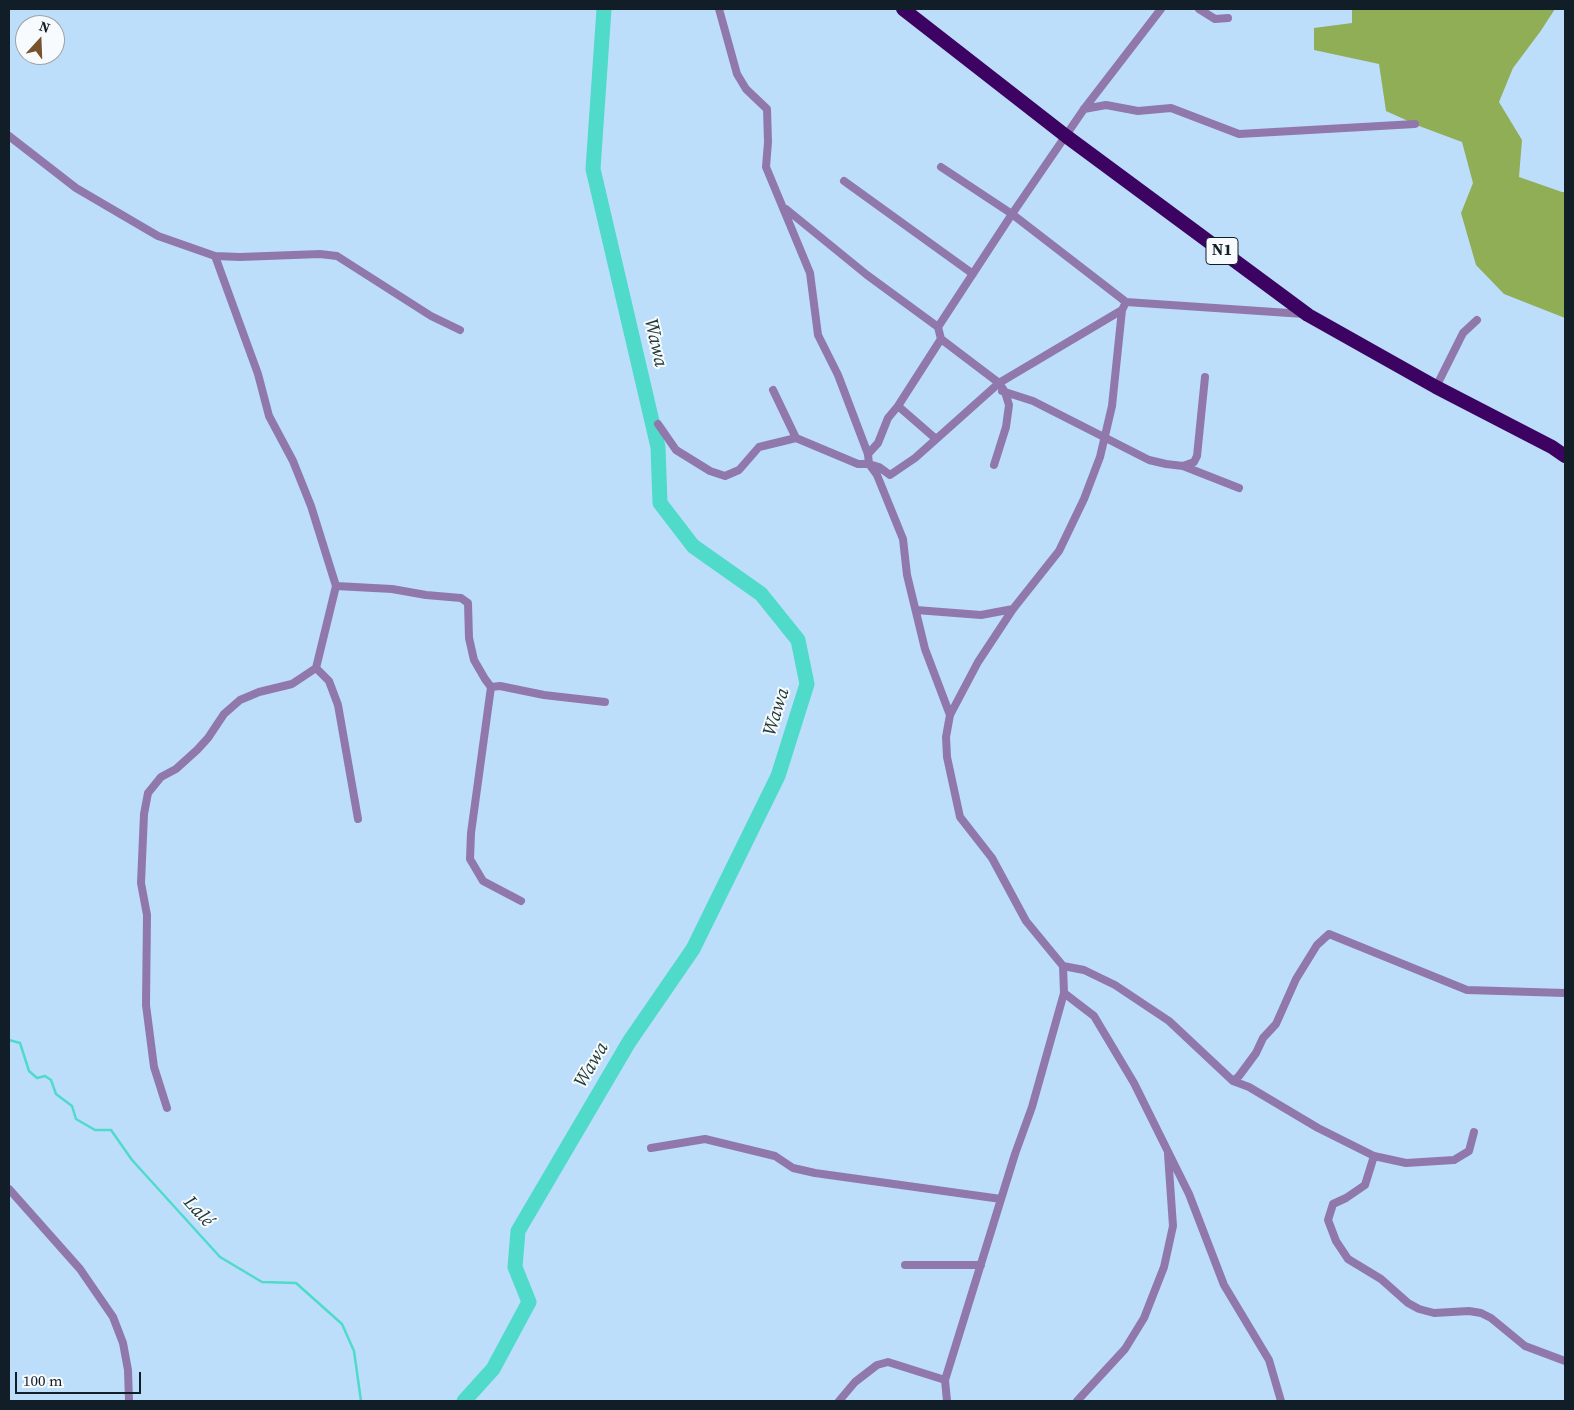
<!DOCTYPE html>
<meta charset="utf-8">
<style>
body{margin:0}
#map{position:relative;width:1574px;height:1410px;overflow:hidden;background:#bddefa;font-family:"Source Serif 4",serif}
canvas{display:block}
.frame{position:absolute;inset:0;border:10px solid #111d27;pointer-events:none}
.north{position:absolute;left:15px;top:15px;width:50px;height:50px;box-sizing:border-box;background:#f7fbfe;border:1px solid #9ba2a8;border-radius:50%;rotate:20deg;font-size:14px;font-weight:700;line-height:20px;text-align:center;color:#111d27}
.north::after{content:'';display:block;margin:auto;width:18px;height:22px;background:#77522c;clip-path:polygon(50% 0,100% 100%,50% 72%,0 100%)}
.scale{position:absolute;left:15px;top:1372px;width:126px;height:22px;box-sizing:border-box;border:2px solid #111d27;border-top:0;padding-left:6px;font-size:15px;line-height:18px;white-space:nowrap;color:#111d27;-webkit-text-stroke:4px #f7fbfe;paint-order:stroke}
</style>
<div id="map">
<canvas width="1574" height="1410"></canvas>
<div class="frame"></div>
<div class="north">N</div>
<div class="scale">100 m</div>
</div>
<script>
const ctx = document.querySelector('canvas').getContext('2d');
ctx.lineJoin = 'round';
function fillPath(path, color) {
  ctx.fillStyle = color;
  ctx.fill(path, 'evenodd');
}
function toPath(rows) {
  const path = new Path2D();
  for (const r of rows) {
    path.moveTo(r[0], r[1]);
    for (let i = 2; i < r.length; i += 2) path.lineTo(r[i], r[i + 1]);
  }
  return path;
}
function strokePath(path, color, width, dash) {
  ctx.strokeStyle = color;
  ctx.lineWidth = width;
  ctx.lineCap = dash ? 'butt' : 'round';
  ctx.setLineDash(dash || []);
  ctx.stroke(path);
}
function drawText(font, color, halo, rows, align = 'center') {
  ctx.font = font + ' "Source Serif 4",serif';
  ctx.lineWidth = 4;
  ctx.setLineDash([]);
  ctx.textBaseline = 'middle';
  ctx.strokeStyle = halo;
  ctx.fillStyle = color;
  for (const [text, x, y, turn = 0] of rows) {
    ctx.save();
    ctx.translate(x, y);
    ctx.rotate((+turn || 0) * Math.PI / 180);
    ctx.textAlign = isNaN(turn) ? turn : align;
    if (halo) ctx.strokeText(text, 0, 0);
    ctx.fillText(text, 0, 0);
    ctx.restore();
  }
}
const forest = toPath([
 [1352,9,1555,9,1540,32,1513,68,1499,102,1522,140,1519,177,1562,192,1565,192,1565,318,1504,294,1476,265,1461,213,1473,183,1462,142,1419,126,1386,111,1379,64,1314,50,1314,28,1352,23]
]);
const stream = toPath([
 [9,1040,20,1043,29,1071,37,1078,45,1076,51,1080,56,1094,72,1106,76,1119,95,1130,111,1130,132,1160,220,1257,262,1282,296,1283,342,1324,354,1351,361,1401]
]);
const river = toPath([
 [464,1401,493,1369,529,1302,515,1267,518,1231,629,1042,693,949,778,776,807,684,798,640,761,594,693,546,660,503,658,447,593,169,604,9]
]);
const street = toPath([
 [719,9,737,74,746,89,767,109,768,142,766,167,810,273,818,335,838,375,868,454,869,464,879,467,890,475,915,458,999,383,1122,310],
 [1161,9,1084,109,1012,214,938,327,941,339,999,383,1005,392,1033,401,1149,460,1166,464,1183,466,1194,462,1197,456,1205,377],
 [1199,9,1215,19,1228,18],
 [1084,109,1106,105,1138,111,1171,108,1239,134,1415,124],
 [9,136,76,188,158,236,215,256,240,257,320,254,337,256,431,316,460,330],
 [941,167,1012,214,1126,302],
 [844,181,973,274],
 [786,209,867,275,938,327],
 [1436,387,1463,333,1477,320],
 [773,390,796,438],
 [898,406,936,439],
 [658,424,676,450,710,471,725,476,739,470,759,447,796,438,858,464,869,464,877,475,903,539,907,575,925,649,950,715],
 [868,454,878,443,888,418,898,406,941,339],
 [994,465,1006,427,1009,405,1005,392,1002,391],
 [1183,466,1239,488],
 [336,586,392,589,426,595,461,598,468,603,469,638,474,660,485,679,491,687,471,833,470,859,483,881,521,901],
 [916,610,981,615,1013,609],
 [316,668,329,681,338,705,358,819],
 [491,687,500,686,544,695,605,702],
 [1063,966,1084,970,1115,985,1169,1021,1233,1081,1249,1087,1318,1128,1374,1156,1406,1163,1454,1160,1469,1151,1474,1132],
 [1233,1081,1239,1076,1256,1053,1263,1038,1276,1024,1296,979,1317,945,1329,934,1467,990,1565,993],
 [167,1108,154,1067,146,1005,147,915,141,883,144,814,148,793,161,777,176,769,197,750,208,738,224,714,240,700,259,692,292,684,316,668,336,586,311,506,293,461,269,416,258,374,215,256],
 [651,1148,705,1139,775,1156,793,1168,815,1173,1001,1199],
 [1374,1156,1365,1185,1346,1198,1333,1204,1328,1220,1336,1241,1348,1259,1381,1279,1408,1303,1419,1309,1434,1313,1469,1311,1481,1313,1491,1318,1525,1346,1565,1361],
 [9,1189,80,1269,113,1317,123,1343,128,1370,129,1401],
 [905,1265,981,1265],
 [839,1401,855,1382,877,1365,888,1362,945,1380],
 [947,1401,945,1380,1015,1154,1032,1107,1064,993],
 [1077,1401,1125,1349,1144,1318,1164,1267,1173,1226,1168,1154],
 [1281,1401,1269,1360,1224,1285,1189,1194,1134,1083,1094,1016,1064,993,1063,966,1026,921,992,858,960,817,947,757,946,737,950,715,978,662,1013,609,1059,551,1084,499,1100,457,1112,406,1122,310,1126,302,1304,314]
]);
const highway = toPath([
 [903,9,1066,136,1308,315,1436,387,1552,447,1565,456]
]);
const shields = [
 [1222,251,32]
];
const shieldNames = [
 ["N1",1222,251]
];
const waterNames = [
 ["Wawa",655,343,77],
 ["Wawa",777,712,-73],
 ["Wawa",592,1065,-60],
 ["Lalé",198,1212,48]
];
fillPath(forest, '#90ae56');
strokePath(stream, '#4fdaca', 2.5);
strokePath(river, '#4fdaca', 15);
strokePath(street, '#9078ad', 8);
strokePath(highway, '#3c0362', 14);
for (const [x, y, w] of shields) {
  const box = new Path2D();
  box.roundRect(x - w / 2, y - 13.5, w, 27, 4);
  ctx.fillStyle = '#f7fbfe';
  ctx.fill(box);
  strokePath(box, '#111d27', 1);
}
drawText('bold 16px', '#111d27', null, shieldNames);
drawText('italic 19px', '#233b37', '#f7fbfe', waterNames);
</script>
